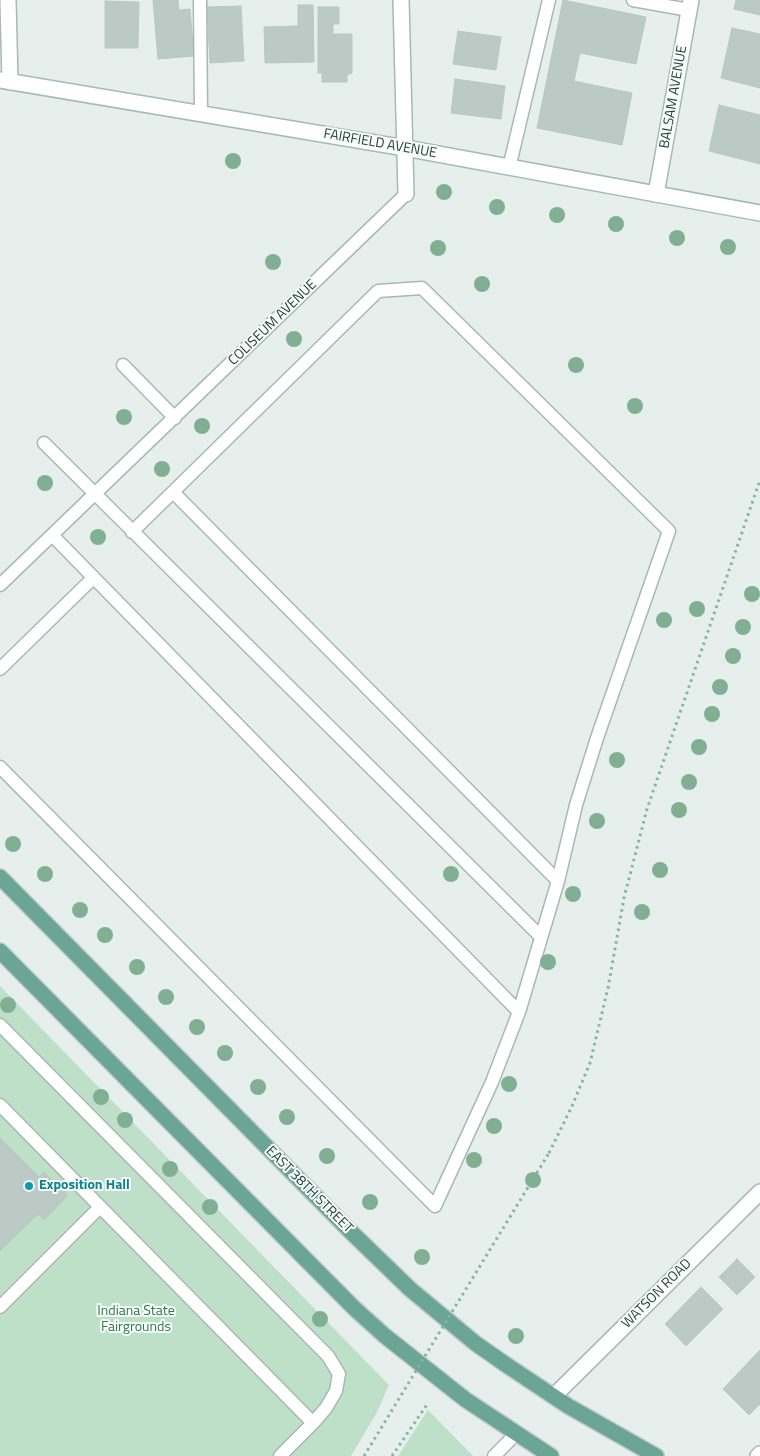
<!DOCTYPE html>
<style>
body{margin:0}
canvas{display:block;background:#e6efeb}
</style>
<canvas width="760" height="1456"></canvas>
<script>
const ctx = document.querySelector('canvas').getContext('2d');
ctx.lineJoin = 'round';
function fillPath(path, color) {
  ctx.fillStyle = color;
  ctx.fill(path, 'evenodd');
}
function toPath(rows) {
  const path = new Path2D();
  for (const r of rows) {
    path.moveTo(r[0], r[1]);
    for (let i = 2; i < r.length; i += 2) path.lineTo(r[i], r[i + 1]);
  }
  return path;
}
function strokePath(path, color, width, dash) {
  ctx.strokeStyle = color;
  ctx.lineWidth = width;
  ctx.lineCap = dash ? 'butt' : 'round';
  ctx.setLineDash(dash || []);
  ctx.stroke(path);
}
function drawText(font, color, halo, rows, align = 'center') {
  ctx.font = font + ' "Titillium Web",sans-serif';
  ctx.lineWidth = 4;
  ctx.setLineDash([]);
  ctx.textBaseline = 'middle';
  ctx.strokeStyle = halo;
  ctx.fillStyle = color;
  for (const [text, x, y, turn = 0] of rows) {
    ctx.save();
    ctx.translate(x, y);
    ctx.rotate((+turn || 0) * Math.PI / 180);
    ctx.textAlign = isNaN(turn) ? turn : align;
    if (halo) ctx.strokeText(text, 0, 0);
    ctx.fillText(text, 0, 0);
    ctx.restore();
  }
}
const green = toPath([
 [0,986,389,1385,376,1414,351,1456,0,1456],
 [428,1410,473,1456,398,1456]
]);
const building = toPath([
 [153,0,178,0,179,10,190,9,194,56,158,59,153,0],
 [563,0,646,17,636,64,580,53,574,81,632,93,622,145,537,128,563,0],
 [736,0,760,0,760,15,734,9,736,0],
 [105,1,139,2,138,48,105,48,105,1],
 [298,5,313,5,314,62,265,63,264,27,298,26,298,5],
 [241,6,244,61,210,63,207,7,241,6],
 [318,7,339,7,339,24,333,24,333,34,352,34,352,73,347,75,347,82,322,82,322,73,318,73,318,7],
 [732,28,760,34,760,88,721,78,732,28],
 [458,31,501,37,496,70,453,64,458,31],
 [455,79,505,86,501,119,451,113,455,79],
 [719,105,760,115,760,164,709,151,719,105],
 [0,1138,39,1177,44,1172,68,1195,44,1220,38,1214,0,1251,0,1138],
 [737,1259,755,1277,737,1295,719,1277,737,1259],
 [701,1287,723,1309,686,1346,665,1324,701,1287],
 [760,1350,760,1404,749,1415,723,1389,760,1350]
]);
const path = toPath([
 [549,1153,572,1106,590,1063,608,988,624,898,647,809,760,480],
 [392,1456,428,1403]
]);
const lane = toPath([
 [200,0,201,115],
 [633,0,689,10],
 [509,168,549,0],
 [123,365,175,418],
 [44,443,541,937],
 [173,492,558,881],
 [52,535,519,1012],
 [0,585,406,194],
 [0,669,93,578],
 [0,767,435,1206,492,1082,519,1012,558,881,576,805,597,738,669,531,422,288,378,291,132,532],
 [0,1025,328,1356,339,1374,336,1391,326,1408,313,1423,280,1456],
 [0,1105,313,1423],
 [0,1307,100,1207],
 [494,1456,516,1434]
]);
const street = toPath([
 [8,0,10,82],
 [401,0,406,194],
 [656,194,691,0],
 [554,1396,760,1192],
 [758,1456,760,1454]
]);
const secondary = toPath([
 [0,80,405,148,760,213]
]);
const primary = toPath([
 [0,877,350,1231,410,1289,475,1343,505,1364,568,1406,656,1456],
 [0,951,354,1308,385,1336,466,1400,551,1456]
]);
const pathBridge = toPath([
 [364,1456,549,1153]
]);
const trees = [
 [233,161],
 [444,192],
 [497,207],
 [557,215],
 [616,224],
 [677,238],
 [728,247],
 [438,248],
 [273,262],
 [482,284],
 [294,339],
 [576,365],
 [635,406],
 [124,417],
 [202,426],
 [162,469],
 [45,483],
 [98,537],
 [752,594],
 [697,609],
 [664,620],
 [743,627],
 [733,656],
 [720,687],
 [712,714],
 [699,747],
 [617,760],
 [689,782],
 [679,810],
 [597,821],
 [13,844],
 [660,870],
 [45,874],
 [451,874],
 [573,894],
 [80,910],
 [642,912],
 [105,935],
 [548,962],
 [137,967],
 [166,997],
 [8,1005],
 [197,1027],
 [225,1053],
 [509,1084],
 [258,1087],
 [101,1097],
 [287,1117],
 [125,1120],
 [494,1126],
 [327,1156],
 [474,1160],
 [170,1169],
 [533,1180],
 [370,1202],
 [210,1207],
 [422,1257],
 [320,1319],
 [516,1336]
];
const markers = [
 [29,1186,5,"#0f9aa8"]
];
const streetNames = [
 ["BALSAM AVENUE",674,97,-80],
 ["FAIRFIELD AVENUE",380,144,10],
 ["COLISEUM AVENUE",273,323,-44],
 ["EAST 38TH STREET",309,1190,45],
 ["WATSON ROAD",657,1294,-45]
];
const cultureNames = [
 ["Exposition Hall",39,1186]
];
const parkNames = [
 ["Indiana State",136,1312],
 ["Fairgrounds",136,1328]
];
fillPath(green, '#bfe0c8');
fillPath(building, '#bbcac4');
strokePath(building, '#b8c9c2', 1);
strokePath(lane, '#a8b8b2', 15);
strokePath(street, '#a8b8b2', 18);
strokePath(secondary, '#a4bbb3', 18);
strokePath(primary, '#c2cac8', 18);
strokePath(path, '#86b3a5', 3, [2.5, 4]);
strokePath(lane, '#fff', 12);
strokePath(street, '#fff', 15);
strokePath(secondary, '#fff', 15);
strokePath(primary, '#6aa596', 15);
strokePath(pathBridge, '#86b3a5', 3, [2.5, 4]);
ctx.fillStyle = '#80af93';
for (const [x, y] of trees) {
  ctx.beginPath();
  ctx.arc(x, y, 8, 0, 2 * Math.PI);
  ctx.fill();
}
for (const [x, y, r, color] of markers) {
  const dot = new Path2D();
  dot.arc(x, y, r, 0, 2 * Math.PI);
  ctx.fillStyle = color;
  ctx.fill(dot);
  strokePath(dot, '#f7fbf9', 2);
}
drawText('14px', '#24423a', '#f7fbf9', streetNames);
drawText('bold 14px', '#0d838f', '#f7fbf9', cultureNames, 'left');
drawText('14px', '#2d7a4b', '#f7fbf9', parkNames);
</script>
